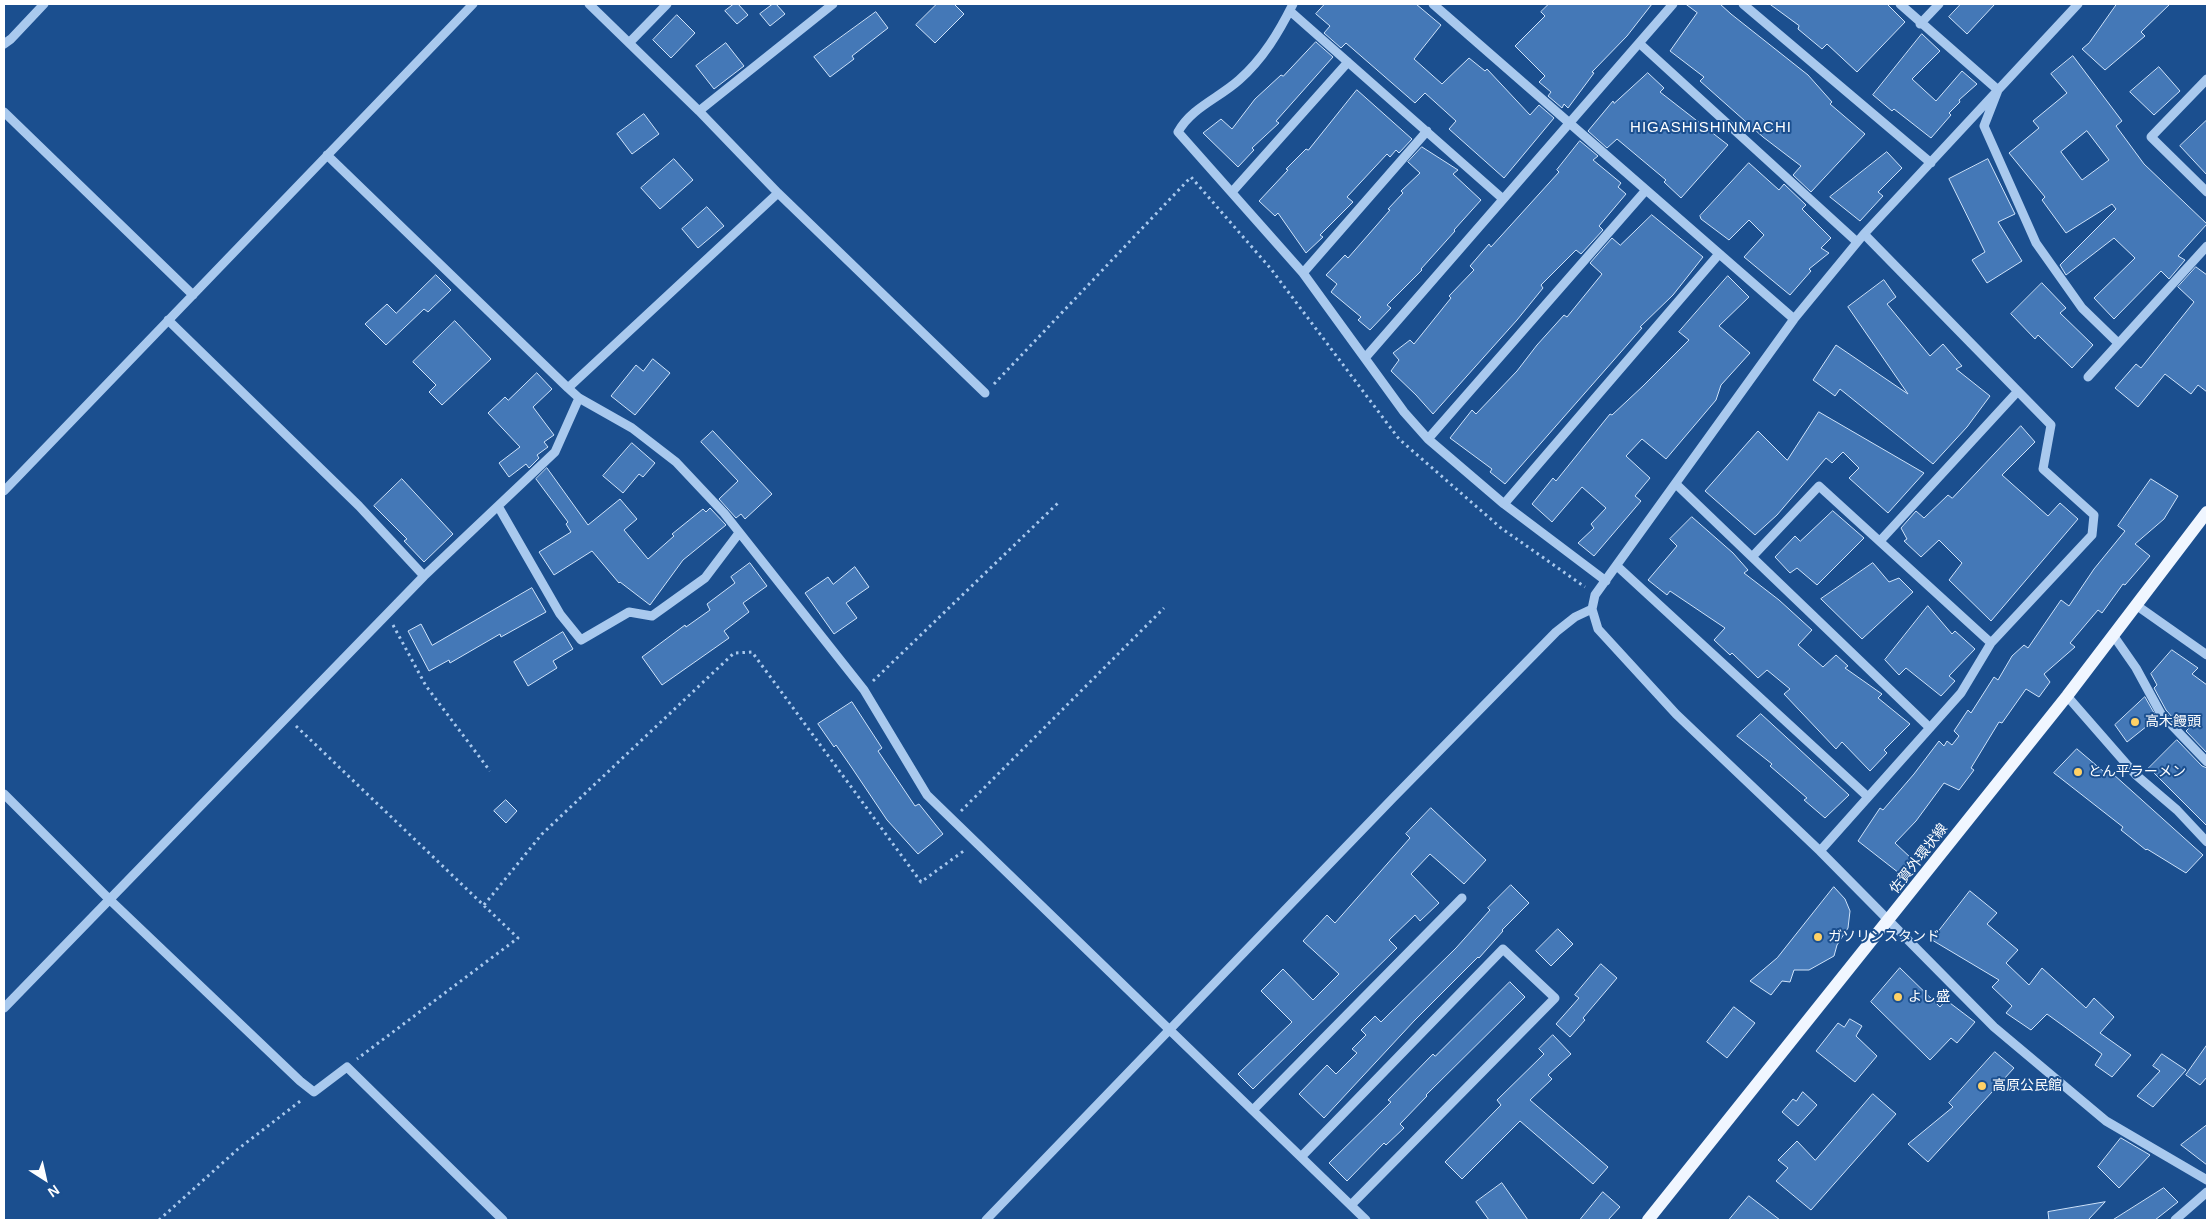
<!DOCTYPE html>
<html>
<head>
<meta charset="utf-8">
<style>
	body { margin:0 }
	#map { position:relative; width:2211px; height:1224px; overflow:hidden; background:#1b4f8f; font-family:Helvetica,sans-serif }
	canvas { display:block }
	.frame { position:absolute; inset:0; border:5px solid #fff; pointer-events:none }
	.north { position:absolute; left:20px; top:1154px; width:50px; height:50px; -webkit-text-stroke:4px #1b4f8f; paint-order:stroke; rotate:145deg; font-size:14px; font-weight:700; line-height:20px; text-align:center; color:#fff }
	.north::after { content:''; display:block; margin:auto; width:18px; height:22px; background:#fff; clip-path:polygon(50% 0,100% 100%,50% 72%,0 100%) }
</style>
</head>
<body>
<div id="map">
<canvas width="2211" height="1224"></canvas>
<div class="frame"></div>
<div class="north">N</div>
</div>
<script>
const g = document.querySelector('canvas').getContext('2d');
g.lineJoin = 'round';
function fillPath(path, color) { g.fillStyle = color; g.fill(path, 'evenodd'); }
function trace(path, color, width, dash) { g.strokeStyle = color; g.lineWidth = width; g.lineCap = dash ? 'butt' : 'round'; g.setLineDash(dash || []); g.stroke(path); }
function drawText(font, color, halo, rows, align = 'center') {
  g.font = font + ' Helvetica,"Noto Sans JP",sans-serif'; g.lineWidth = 4; g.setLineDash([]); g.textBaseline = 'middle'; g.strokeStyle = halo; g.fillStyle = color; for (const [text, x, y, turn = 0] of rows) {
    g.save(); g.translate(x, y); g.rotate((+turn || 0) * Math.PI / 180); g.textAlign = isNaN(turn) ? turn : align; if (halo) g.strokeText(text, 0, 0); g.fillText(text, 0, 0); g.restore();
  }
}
const building = new Path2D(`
	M 734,4 L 738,4 L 748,15 L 737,24 L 725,11 Z
	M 773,4 L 776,4 L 785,14 L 770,26 L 760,14 Z
	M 937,4 L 954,4 L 964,14 L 935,43 L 916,25 Z
	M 1325,4 L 1416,4 L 1441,25 L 1414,59 L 1442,84 L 1469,58 L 1485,71 L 1487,69 L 1530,115 L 1539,105 L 1554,118 L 1504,178 L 1449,129 L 1456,121 L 1425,93 L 1415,103 L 1346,43 L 1341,48 L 1324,33 L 1330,26 L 1316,14 Z
	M 1549,4 L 1652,4 L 1627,36 L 1592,72 L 1594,73 L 1568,108 L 1564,104 L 1562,108 L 1548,96 L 1551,92 L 1539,82 L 1545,76 L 1515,46 L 1545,16 L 1541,12 Z
	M 1686,4 L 1720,4 L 1731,14 L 1808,75 L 1832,102 L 1830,104 L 1865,134 L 1811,192 L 1793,175 L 1801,166 L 1763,137 L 1700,81 L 1704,77 L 1670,51 L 1697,13 Z
	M 1770,4 L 1887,4 L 1905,22 L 1857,72 L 1827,44 L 1822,49 L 1798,29 L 1799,26 Z
	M 1961,4 L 1995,4 L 1967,34 L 1949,17 Z
	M 2117,4 L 2170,4 L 2141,32 L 2145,36 L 2105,70 L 2082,49 L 2089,43 Z
	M 876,12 L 888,28 L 852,56 L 854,59 L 830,77 L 814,57 Z
	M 677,15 L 695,33 L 671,58 L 653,40 Z
	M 1922,34 L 1940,51 L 1912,79 L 1936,101 L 1962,71 L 1977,84 L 1959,100 L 1960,102 L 1949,113 L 1951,115 L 1931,138 L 1894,109 L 1892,111 L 1873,95 Z
	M 1316,42 L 1333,57 L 1276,121 L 1279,123 L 1252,148 L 1254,150 L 1238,167 L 1203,133 L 1221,119 L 1232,129 L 1255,99 L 1281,75 L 1283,76 Z
	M 726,43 L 744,66 L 714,89 L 696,66 Z
	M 2073,56 L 2122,121 L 2116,126 L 2144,164 L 2207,224 L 2178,256 L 2185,260 L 2169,279 L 2161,271 L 2114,319 L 2094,298 L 2135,258 L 2114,238 L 2066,275 L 2060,265 L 2116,209 L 2112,204 L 2066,233 L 2042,200 L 2045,197 L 2009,153 L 2039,128 L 2033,121 L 2067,93 L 2051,74 ZM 2087,131 L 2109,160 L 2082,180 L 2061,152 Z
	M 2159,67 L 2180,91 L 2154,115 L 2130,92 Z
	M 1648,73 L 1664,88 L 1660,92 L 1728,145 L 1681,198 L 1664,182 L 1666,180 L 1617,139 L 1607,148 L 1588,131 L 1613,101 L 1614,103 Z
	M 1357,90 L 1412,139 L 1399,153 L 1396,150 L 1390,157 L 1387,154 L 1347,197 L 1353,202 L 1320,235 L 1323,237 L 1306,253 L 1278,213 L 1275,216 L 1259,201 L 1288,170 L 1286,169 L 1306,149 L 1308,150 Z
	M 644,114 L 659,134 L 632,154 L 617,134 Z
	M 2207,120 L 2207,175 L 2180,146 Z
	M 1580,141 L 1598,156 L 1593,160 L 1621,183 L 1618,187 L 1626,194 L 1599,226 L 1603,230 L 1581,254 L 1576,250 L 1541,285 L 1543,288 L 1517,320 L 1433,414 L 1416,395 L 1391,371 L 1399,360 L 1393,353 L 1410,340 L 1414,344 L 1451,298 L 1449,296 L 1474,270 L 1470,266 L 1489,244 L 1491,247 L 1559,172 L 1557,170 Z
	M 1422,147 L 1458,170 L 1453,174 L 1481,200 L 1454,230 L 1455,231 L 1421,269 L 1422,270 L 1387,305 L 1391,308 L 1370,330 L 1358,320 L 1361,317 L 1331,292 L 1337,284 L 1326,275 L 1345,255 L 1348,258 L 1390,210 L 1388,209 L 1403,193 L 1401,191 L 1420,173 L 1408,162 Z
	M 1887,152 L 1902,168 L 1878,192 L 1883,196 L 1860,221 L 1830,197 Z
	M 674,159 L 693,180 L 660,209 L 641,188 Z
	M 1988,159 L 2015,214 L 1998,222 L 2022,261 L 1987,283 L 1972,260 L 1985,252 L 1949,179 Z
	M 1749,163 L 1779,190 L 1784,184 L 1806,205 L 1802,209 L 1831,238 L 1821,248 L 1829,253 L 1809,269 L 1811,271 L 1790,295 L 1744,257 L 1764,235 L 1749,220 L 1729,240 L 1701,219 L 1700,216 Z
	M 707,207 L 724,226 L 698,248 L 682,229 Z
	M 1652,215 L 1703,257 L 1673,295 L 1640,327 L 1642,328 L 1505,484 L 1490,472 L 1492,469 L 1450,438 L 1472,410 L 1476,414 L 1517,371 L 1537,345 L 1564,315 L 1567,317 L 1602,274 L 1590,263 L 1612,238 L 1620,245 Z
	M 2196,267 L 2207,275 L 2207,392 L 2198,385 L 2191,394 L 2165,374 L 2138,407 L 2115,388 L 2136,364 L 2141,368 L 2194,302 L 2178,287 Z
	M 436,275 L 451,290 L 428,312 L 424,309 L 386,345 L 365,324 L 387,304 L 396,313 Z
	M 1728,276 L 1749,297 L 1719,326 L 1750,353 L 1721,385 L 1716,400 L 1666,459 L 1642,439 L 1626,456 L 1650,478 L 1635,496 L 1641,501 L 1594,556 L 1578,543 L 1594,528 L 1591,524 L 1606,508 L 1582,487 L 1552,522 L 1532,504 L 1553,478 L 1556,481 L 1610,414 L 1612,415 L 1643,386 L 1689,340 L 1679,332 Z
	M 1884,280 L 1896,297 L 1887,304 L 1930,356 L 1943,344 L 1962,366 L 1956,369 L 1990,396 L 1967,427 L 1933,464 L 1840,389 L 1835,396 L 1813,380 L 1836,345 L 1908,394 L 1848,307 Z
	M 2042,283 L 2066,308 L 2060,313 L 2093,345 L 2072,368 L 2038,335 L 2035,339 L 2011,314 Z
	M 455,321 L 491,359 L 442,405 L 429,392 L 436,385 L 413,362 Z
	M 653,359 L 670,373 L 635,415 L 611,396 L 636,365 L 643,371 Z
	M 537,373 L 552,389 L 533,407 L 554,435 L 544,442 L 548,447 L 537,455 L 539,458 L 529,468 L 526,464 L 509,477 L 499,463 L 520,447 L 488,413 L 505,397 L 508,400 Z
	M 1819,412 L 1924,473 L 1888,513 L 1849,478 L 1859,468 L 1843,452 L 1832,463 L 1826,458 L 1777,515 L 1755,535 L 1705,491 L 1758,431 L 1787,460 Z
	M 2021,426 L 2035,442 L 2002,475 L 2048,516 L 2060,503 L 2078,519 L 1991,621 L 1949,580 L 1962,563 L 1939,540 L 1921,557 L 1904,541 L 1907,539 L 1901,528 L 1916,511 L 1924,518 L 1948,495 L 1952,498 Z
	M 713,431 L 772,494 L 745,519 L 741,514 L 736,518 L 719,499 L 738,481 L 701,442 Z
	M 632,443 L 655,463 L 643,477 L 639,474 L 623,493 L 603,476 Z
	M 547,468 L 588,525 L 620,499 L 637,519 L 624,530 L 648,559 L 674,536 L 672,534 L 703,509 L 706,512 L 710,508 L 726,525 L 683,560 L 650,605 L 620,582 L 619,583 L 592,551 L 554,575 L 539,552 L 571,532 L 566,524 L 568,522 L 536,479 Z
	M 402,479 L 453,534 L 424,562 L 404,541 L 407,539 L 374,506 Z
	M 2151,479 L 2178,496 L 2164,519 L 2135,544 L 2150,556 L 2125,585 L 2123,584 L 2102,613 L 2098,610 L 2070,643 L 2075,647 L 2044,674 L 2050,682 L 2039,697 L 2026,689 L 2002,723 L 1999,722 L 1971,768 L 1974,770 L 1959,790 L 1944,783 L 1916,821 L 1895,843 L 1912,859 L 1899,873 L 1858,841 L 1880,808 L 1883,810 L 1914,774 L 1939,741 L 1944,746 L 1947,741 L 1952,745 L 1959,736 L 1954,731 L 1968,710 L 1971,713 L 1994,677 L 1998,680 L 2012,656 L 2024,645 L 2028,648 L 2061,600 L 2069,606 L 2094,569 L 2125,531 L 2118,526 Z
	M 1833,511 L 1864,538 L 1817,585 L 1797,568 L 1790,573 L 1775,557 L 1795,536 L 1800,541 Z
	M 1692,517 L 1733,553 L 1748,570 L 1744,573 L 1779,600 L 1812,630 L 1798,645 L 1823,667 L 1836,655 L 1848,666 L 1845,668 L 1882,694 L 1878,698 L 1910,724 L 1884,750 L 1887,753 L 1870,771 L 1842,742 L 1836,749 L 1784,694 L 1790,689 L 1767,670 L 1758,678 L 1732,653 L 1730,655 L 1714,640 L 1725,628 L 1670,591 L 1667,595 L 1648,580 L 1677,546 L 1670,539 Z
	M 750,563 L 767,586 L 743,603 L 749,612 L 724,631 L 729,638 L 662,685 L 642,657 L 685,625 L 686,627 L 710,610 L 707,604 L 735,583 L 731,577 Z
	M 1873,563 L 1889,582 L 1899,578 L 1913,592 L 1862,639 L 1821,599 Z
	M 855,567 L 869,587 L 846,603 L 857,618 L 834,634 L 805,593 L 828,577 L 833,584 Z
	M 532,588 L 546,612 L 501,637 L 500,634 L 450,663 L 449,660 L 429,671 L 408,631 L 421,624 L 432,645 Z
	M 1928,606 L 1952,634 L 1955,631 L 1975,649 L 1949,676 L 1955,681 L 1941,696 L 1906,668 L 1899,675 L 1885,660 Z
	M 563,632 L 573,649 L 553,661 L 557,668 L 528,686 L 514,662 Z
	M 2172,650 L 2198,668 L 2192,674 L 2207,685 L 2207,753 L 2186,731 L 2191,726 L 2173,718 L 2166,710 L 2154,688 L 2157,685 L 2151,674 Z
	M 2145,697 L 2157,718 L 2127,742 L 2115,725 Z
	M 852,702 L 882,748 L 878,751 L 915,806 L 919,804 L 943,834 L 918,854 L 887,820 L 852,768 L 836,745 L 834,747 L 818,724 Z
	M 1761,714 L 1849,795 L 1825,818 L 1804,800 L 1807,798 L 1770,766 L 1772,764 L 1737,736 Z
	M 2177,740 L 2202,766 L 2207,768 L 2207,826 L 2149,768 Z
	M 2077,749 L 2110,777 L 2113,774 L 2203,855 L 2186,873 L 2147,849 L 2146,850 L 2121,830 L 2123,827 L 2054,773 Z
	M 506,800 L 517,811 L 506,823 L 494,811 Z
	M 1431,808 L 1486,860 L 1464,884 L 1430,854 L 1411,874 L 1439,903 L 1420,921 L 1415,915 L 1389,940 L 1397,948 L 1253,1089 L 1238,1074 L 1292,1022 L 1261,991 L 1283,969 L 1313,1000 L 1339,974 L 1303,941 L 1327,915 L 1335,923 L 1410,838 L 1406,834 Z
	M 1511,885 L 1529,903 L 1502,930 L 1503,931 L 1479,958 L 1478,957 L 1414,1021 L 1324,1118 L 1299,1094 L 1327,1065 L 1336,1074 L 1357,1053 L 1352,1049 L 1366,1035 L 1361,1030 L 1375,1016 L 1381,1022 L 1456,948 L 1490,910 L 1488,908 Z
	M 1834,887 L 1845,899 L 1850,911 L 1848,928 L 1837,945 L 1834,956 L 1809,970 L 1794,970 L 1790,982 L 1782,981 L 1771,995 L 1750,981 L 1777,958 Z
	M 1970,891 L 1997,913 L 1987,924 L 2018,950 L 2006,963 L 2029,985 L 2042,968 L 2086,1008 L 2094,998 L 2114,1017 L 2100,1033 L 2131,1055 L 2112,1077 L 2095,1065 L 2102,1054 L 2047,1014 L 2031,1030 L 2006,1013 L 2012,1006 L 1992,987 L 1999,980 L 1932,940 Z
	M 1558,929 L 1573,944 L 1551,966 L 1536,951 Z
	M 1601,964 L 1617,978 L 1583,1018 L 1585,1020 L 1570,1037 L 1556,1024 L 1579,998 L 1575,995 Z
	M 1900,968 L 1940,1007 L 1946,1000 L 1975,1022 L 1957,1043 L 1951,1038 L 1930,1060 L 1871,1002 Z
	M 1510,982 L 1525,997 L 1426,1095 L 1427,1096 L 1400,1124 L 1404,1128 L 1386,1145 L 1384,1143 L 1347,1181 L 1329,1163 L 1391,1102 L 1388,1100 L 1433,1054 L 1435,1056 Z
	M 1734,1007 L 1755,1023 L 1727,1058 L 1707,1042 Z
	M 1850,1019 L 1862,1026 L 1856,1036 L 1877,1056 L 1855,1082 L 1816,1051 L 1838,1023 L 1844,1027 Z
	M 1553,1035 L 1571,1054 L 1548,1075 L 1552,1079 L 1530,1100 L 1608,1167 L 1593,1184 L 1520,1121 L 1462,1179 L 1445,1162 L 1501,1105 L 1497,1100 L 1544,1054 L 1539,1049 Z
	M 2207,1045 L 2207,1077 L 2200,1085 L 2186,1075 Z
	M 1995,1052 L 2014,1068 L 1928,1162 L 1908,1144 L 1953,1107 L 1949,1103 Z
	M 2162,1054 L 2186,1070 L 2153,1107 L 2137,1096 L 2160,1071 L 2153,1066 Z
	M 1803,1092 L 1817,1105 L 1798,1126 L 1782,1112 L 1793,1099 L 1796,1101 Z
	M 1873,1094 L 1896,1114 L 1811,1210 L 1776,1181 L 1788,1168 L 1778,1160 L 1797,1141 L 1815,1160 Z
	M 2207,1125 L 2207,1165 L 2181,1145 Z
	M 2121,1138 L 2150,1155 L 2119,1188 L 2098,1167 Z
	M 1502,1183 L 1528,1220 L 1489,1220 L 1476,1202 Z
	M 2164,1188 L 2178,1202 L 2155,1220 L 2113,1220 Z
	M 1603,1192 L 1620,1207 L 1608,1220 L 1580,1220 Z
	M 1749,1196 L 1780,1220 L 1729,1220 Z
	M 2105,1202 L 2088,1220 L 2049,1220 L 2048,1212 Z`);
const path = new Path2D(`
	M 994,384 L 1191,177 L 1271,269 L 1399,439 L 1501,528 L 1585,587
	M 393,625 L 426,686 L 490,771
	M 873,681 L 1058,503
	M 296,726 L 518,938 L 357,1059
	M 961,811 L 1164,608
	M 484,905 L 542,834 L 734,653 L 752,652 L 921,882 L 965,850
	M 159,1220 L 238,1149 L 303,1099`);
const minor = new Path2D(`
	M 589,4 L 699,111 L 778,193 L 985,393
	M 1293,4 C 1279,32 1263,59 1239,80 C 1219,98 1191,108 1178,132 L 1303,273 L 1404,412 L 1428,439 L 1504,504 L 1606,581
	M 1433,4 L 1794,319
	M 1743,4 L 1931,163
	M 1900,4 L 1998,90 L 1984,126 L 2036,243 L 2082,308 L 2117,342
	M 2078,4 L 1864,234 L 1794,319 L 1595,595 L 1592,609 L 1598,629 L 1676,714 L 1820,851 L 1994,1027 L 2106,1121 L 2207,1180
	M 1290,11 L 1503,199
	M 1920,24 L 1939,4
	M 629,43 L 667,4
	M 1639,43 L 1857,242
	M 4,44 L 11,39 L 44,4
	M 2207,79 L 2151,137 L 2207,192
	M 699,111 L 833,4
	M 4,112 L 193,295
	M 327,155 L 568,388 L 579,398 L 632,428 L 676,462 L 724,513 L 864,690 L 927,795 L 1366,1220
	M 1232,192 L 1348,62
	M 1303,273 L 1427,131
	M 168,320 L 359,506 L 424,576
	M 1365,358 L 1673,4
	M 2088,377 L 2207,246
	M 568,388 L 778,193
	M 1428,439 L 1646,190
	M 1676,484 L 1752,557 L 1819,486 L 1991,643
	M 4,491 L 473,4
	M 1504,504 L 1719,254
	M 498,506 L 560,614 L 581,640 L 629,612 L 652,616 L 705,578 L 739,533
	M 1880,541 L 2018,391
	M 1752,557 L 1930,728
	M 1617,566 L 1868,797
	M 2136,605 L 2207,655
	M 2113,635 L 2136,668 L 2161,714 L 2207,762
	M 2067,696 L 2136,775 L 2177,810 L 2207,842
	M 4,794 L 109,899 L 300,1081 L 314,1092 L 347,1067 L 503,1220
	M 1820,851 L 1961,693 L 1991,643 L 2092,535 L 2094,515 L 2043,469 L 2051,425 L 1864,234
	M 4,1008 L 424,576 L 555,452 L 579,398
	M 1253,1110 L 1462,898
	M 1301,1157 L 1503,949 L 1555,998 L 1351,1205
	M 986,1220 L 1392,799 L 1556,632 L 1575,617 L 1592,609
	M 2175,1220 L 2207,1192`);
const major = new Path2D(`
	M 1648,1220 L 2067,696 L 2207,512`);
const markers = [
	[2135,722,5,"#ffd166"],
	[2078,772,5,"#ffd166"],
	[1818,937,5,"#ffd166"],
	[1898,997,5,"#ffd166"],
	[1982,1086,5,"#ffd166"]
];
const poiNames = [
	["高木饅頭",2145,722],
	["とん平ラーメン",2088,772],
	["ガソリンスタンド",1828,937],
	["よし盛",1908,997],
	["高原公民館",1992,1086]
];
const streetNames = [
	["佐賀外環状線",1919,859,-52]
];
const neighbourhoodNames = [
	["HIGASHISHINMACHI",1711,128]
];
fillPath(building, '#4478b7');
trace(building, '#cfe3fa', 1);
trace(path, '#a9c9ee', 3, [2.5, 4]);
trace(minor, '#a9c9ee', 9);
trace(major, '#f0f6ff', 12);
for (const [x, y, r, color] of markers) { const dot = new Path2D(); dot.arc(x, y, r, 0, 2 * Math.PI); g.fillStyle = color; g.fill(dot); trace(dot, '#1b4f8f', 2); }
drawText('14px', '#fff', '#1b4f8f', poiNames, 'left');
drawText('14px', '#fff', '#1b4f8f', streetNames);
g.letterSpacing = '1px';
drawText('15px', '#fff', '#1b4f8f', neighbourhoodNames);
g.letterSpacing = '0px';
</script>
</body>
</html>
